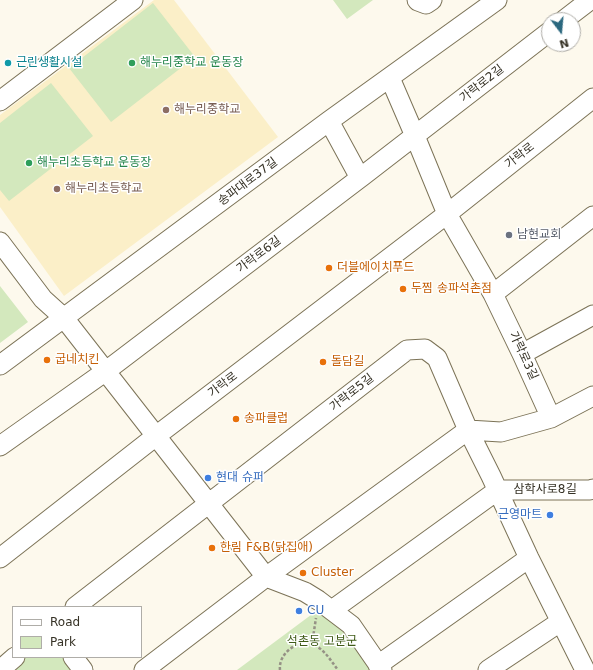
<!DOCTYPE html>
<html>
<head>
<meta charset="utf-8">
<style>
	body { margin:0 }
	#map { position:relative; width:593px; height:670px; overflow:hidden; background:#fdf9ed; font-family:"DejaVu Sans",sans-serif }
	canvas { display:block }
	.legend { position:absolute; left:12px; top:606px; width:130px; height:52px; box-sizing:border-box; background:#fff; border:1px solid #afada8; margin:0; padding:5px 7px; list-style:none; font-size:12px; color:#363226 }
	.legend li { display:flex; align-items:center; gap:8px; height:20px }
	.legend b { width:20px; border:1px solid #afada8 }
	.north { position:absolute; left:541px; top:12px; width:40px; height:40px; box-sizing:border-box; background:#fff; border:1px solid #afada8; border-radius:50%; rotate:164deg; font-size:11px; font-weight:700; line-height:16px; text-align:center; color:#363226 }
	.north::after { content:''; display:block; margin:auto; width:14px; height:18px; background:#2b687f; clip-path:polygon(50% 0,100% 100%,50% 72%,0 100%) }
</style>
</head>
<body>
<div id="map">
<canvas width="593" height="670"></canvas>
<ul class="legend">
<li><b style="height:5px;background:#fff"></b>Road</li>
<li><b style="height:11px;background:#d3e8bd"></b>Park</li>
</ul>
<div class="north">N</div>
</div>
<script>
const g = document.querySelector('canvas').getContext('2d');
g.lineJoin = 'round';
function fillPath(path, color) { g.fillStyle = color; g.fill(path, 'evenodd'); }
function trace(path, color, width, dash) { g.strokeStyle = color; g.lineWidth = width; g.lineCap = dash ? 'butt' : 'round'; g.setLineDash(dash || []); g.stroke(path); }
function drawText(font, color, halo, rows, align = 'center') {
  g.font = font + ' "DejaVu Sans","Noto Sans KR",sans-serif'; g.lineWidth = 3; g.setLineDash([]); g.textBaseline = 'middle'; g.strokeStyle = halo; g.fillStyle = color; for (const [text, x, y, turn = 0] of rows) {
    g.save(); g.translate(x, y); g.rotate((+turn || 0) * Math.PI / 180); g.textAlign = isNaN(turn) ? turn : align; if (halo) g.strokeText(text, 0, 0); g.fillText(text, 0, 0); g.restore();
  }
}
const built = new Path2D(`
	M 154,0 L 174,0 L 278,137 L 64,296 L 0,207 L 0,115 Z`);
const green = new Path2D(`
	M 333,0 L 373,0 L 347,19 Z
	M 153,3 L 195,57 L 111,122 L 69,68 Z
	M 51,83 L 93,136 L 9,201 L 0,190 L 0,123 Z
	M 0,286 L 28,322 L 0,343 Z
	M 323,606 L 378,670 L 237,670 Z
	M 19,657 L 69,657 L 79,670 L 2,670 Z`);
const path = new Path2D(`
	M 312,644 L 316,618
	M 280,670 C 278,653 299,638 314,645 C 325,650 331,661 338,670`);
const minor = new Path2D(`
	M 417,0 L 418,1 L 426,4 L 432,0
	M 564,20 L 590,0
	M 390,78 L 415,136 L 447,214 L 493,294 L 522,354 L 551,418
	M 0,101 L 133,0
	M 360,178 L 549,32
	M 0,242 L 43,299 L 64,318 L 266,577 L 305,592 L 318,600 L 351,625 L 382,670
	M 493,294 L 593,216
	M 522,354 L 593,315
	M 0,365 L 329,121 L 497,0
	M 0,446 L 106,371 L 360,178 L 329,121
	M 0,558 L 156,436 L 447,214 L 593,98
	M 75,607 L 407,350 L 425,349 L 437,358 L 468,430 L 491,476 L 529,558 L 585,670
	M 332,610 L 498,490 L 590,490 L 593,489
	M 73,657 L 83,670
	M 378,665 L 529,558
	M 0,670 L 15,657
	M 144,670 L 266,577 L 468,430 L 501,432 L 551,418 L 593,396
	M 488,670 L 560,622`);
const markers = [
	[8,63,4,"#0f9aa8"],
	[132,63,4,"#2e9e5b"],
	[166,110,4,"#8d6e63"],
	[29,163,4,"#2e9e5b"],
	[57,189,4,"#8d6e63"],
	[509,235,4,"#6b7280"],
	[329,268,4,"#e8710a"],
	[403,289,4,"#e8710a"],
	[47,360,4,"#e8710a"],
	[323,362,4,"#e8710a"],
	[236,419,4,"#e8710a"],
	[208,478,4,"#3f7fe0"],
	[550,515,4,"#3f7fe0"],
	[212,548,4,"#e8710a"],
	[303,573,4,"#e8710a"],
	[299,611,4,"#3f7fe0"]
];
const cultureNames = [
	["근린생활시설",16,63]
];
const leisureNames = [
	["해누리중학교 운동장",140,63],
	["해누리초등학교 운동장",37,163]
];
const streetNames = [
	["가락로2길",482,84,-38],
	["가락로",520,156,-38],
	["송파대로37길",248,182,-37],
	["가락로6길",259,255,-37],
	["가락로3길",523,356,65],
	["가락로",223,385,-37],
	["가락로5길",352,393,-38],
	["삼학사로8길",545,490]
];
const educationNames = [
	["해누리중학교",174,110],
	["해누리초등학교",65,189]
];
const worshipNames = [
	["남현교회",517,235]
];
const foodNames = [
	["더블에이치푸드",337,268],
	["두찜 송파석촌점",411,289],
	["굽네치킨",55,360],
	["돌담길",331,362],
	["송파클럽",244,419],
	["한림 F&B(닭집애)",220,548],
	["Cluster",311,573]
];
const shopNames = [
	["현대 슈퍼",216,478],
	["근영마트",542,515,"right"],
	["CU",307,611]
];
const parkNames = [
	["석촌동 고분군",322,642]
];
fillPath(built, '#fbefc8');
fillPath(green, '#d3e8bd');
trace(minor, '#7c7357', 21);
trace(path, '#959185', 2.5, [3, 2]);
trace(minor, '#fff', 19);
for (const [x, y, r, color] of markers) { const dot = new Path2D(); dot.arc(x, y, r, 0, 2 * Math.PI); g.fillStyle = color; g.fill(dot); trace(dot, '#fff', 1.5); }
drawText('12px', '#0d838f', '#fff', cultureNames, 'left');
drawText('12px', '#27864d', '#fff', leisureNames, 'left');
drawText('12px', '#363226', '#fff', streetNames);
drawText('12px', '#785e54', '#fff', educationNames, 'left');
drawText('12px', '#5b616d', '#fff', worshipNames, 'left');
drawText('12px', '#c56008', '#fff', foodNames, 'left');
drawText('12px', '#366cbe', '#fff', shopNames, 'left');
drawText('12px', '#3f5b17', '#fff', parkNames);
</script>
</body>
</html>
